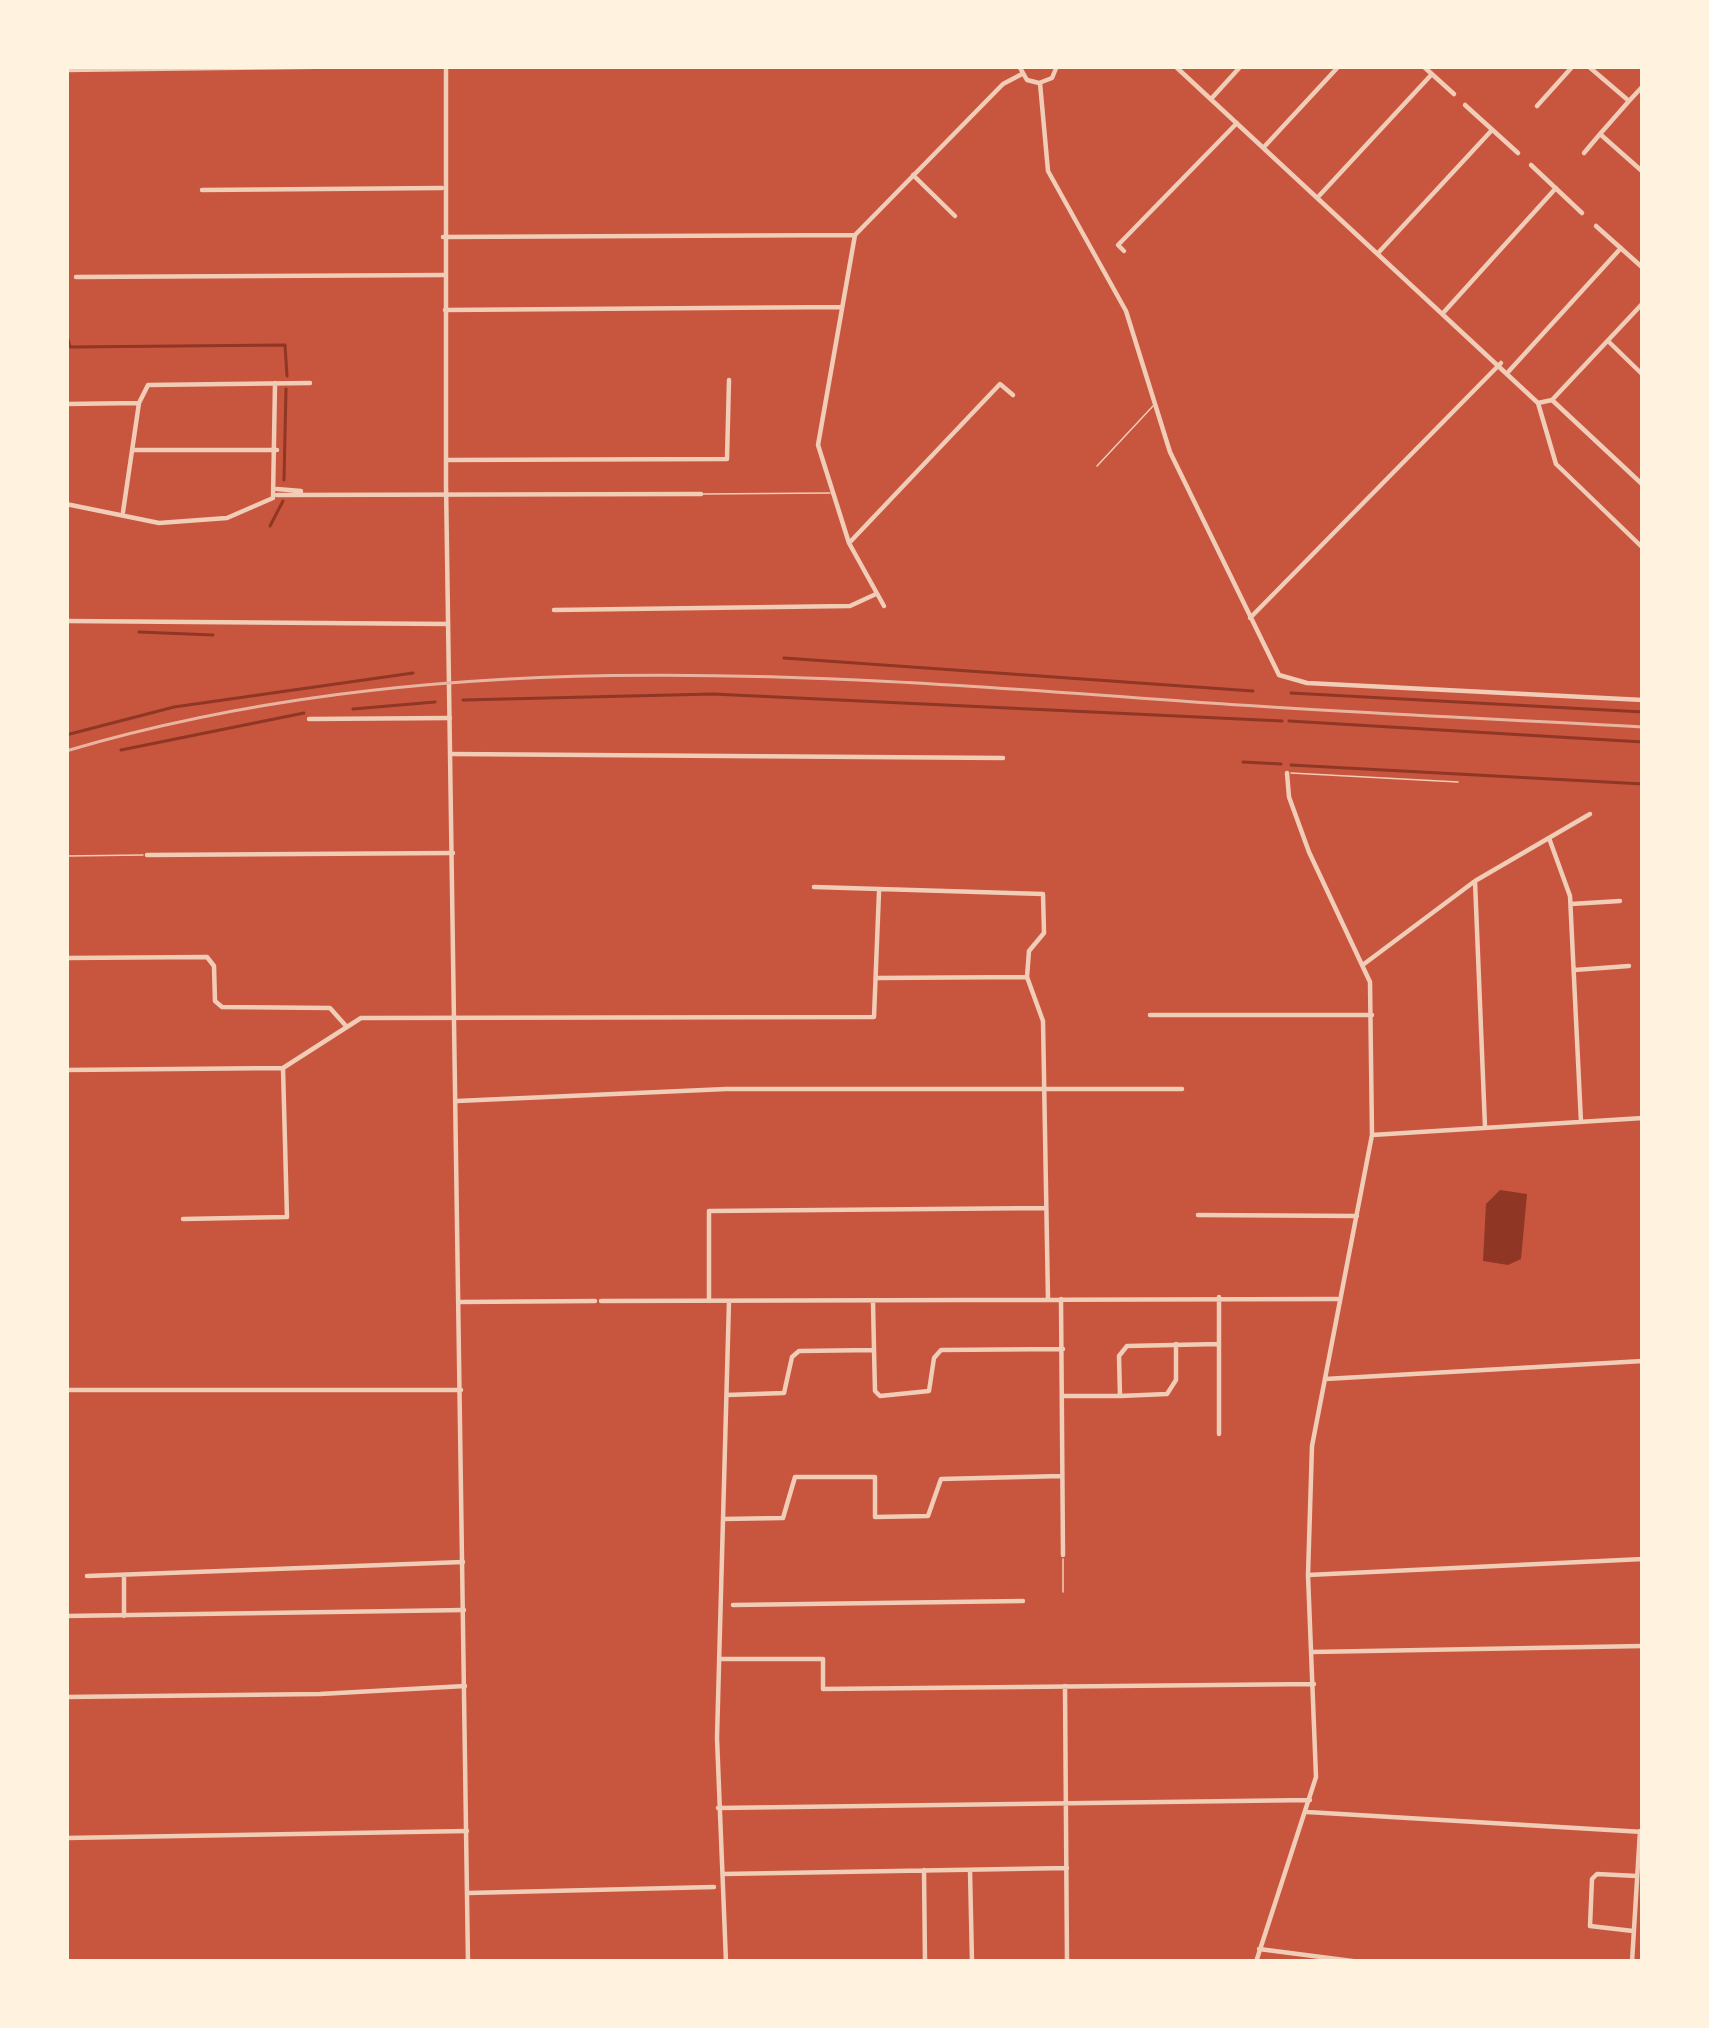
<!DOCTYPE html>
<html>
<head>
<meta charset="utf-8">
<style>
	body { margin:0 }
	#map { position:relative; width:1709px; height:2028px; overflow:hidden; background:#c8553d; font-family:Arial,sans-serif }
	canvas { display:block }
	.frame { position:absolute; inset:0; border:69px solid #fff3e0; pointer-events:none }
</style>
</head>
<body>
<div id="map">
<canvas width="1709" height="2028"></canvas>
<div class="frame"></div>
</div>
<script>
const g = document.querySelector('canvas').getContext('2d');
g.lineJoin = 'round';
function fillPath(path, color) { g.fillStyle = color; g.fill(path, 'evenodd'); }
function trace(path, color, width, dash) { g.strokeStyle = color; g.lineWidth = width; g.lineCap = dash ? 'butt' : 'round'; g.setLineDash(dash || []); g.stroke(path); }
const water = new Path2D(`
	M 1500,1190 L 1527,1194 L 1521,1259 L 1508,1265 L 1483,1261 L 1486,1204 Z`);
const stream = new Path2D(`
	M 66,332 L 70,347 L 285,345 L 287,376
	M 284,480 L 286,389
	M 270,526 L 283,501
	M 139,632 L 213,635
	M 784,658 L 1253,691
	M 1291,693 L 1643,712
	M 463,700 L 713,694 L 1282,721
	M 353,709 L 435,702
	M 1289,721 L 1643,742
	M 66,735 L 174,707 L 413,673
	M 121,750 L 304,713
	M 1243,762 L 1281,764
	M 1291,765 L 1643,784`);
const service = new Path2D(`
	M 1097,466 L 1153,406
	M 702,494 L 830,493
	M 1291,773 L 1458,782
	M 66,856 L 143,855
	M 1063,1592 L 1063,1559`);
const minor = new Path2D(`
	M 1019,66 L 1027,80 L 1039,83 L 1052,78 L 1057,66
	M 1175,66 L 1538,403
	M 1423,66 L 1454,94
	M 1588,66 L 1629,101 L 1600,134 L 1643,172
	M 66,70 L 376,66
	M 1040,83 L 1048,171 L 1126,311 L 1170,452 L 1279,675 L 1307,683 L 1643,700
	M 1211,99 L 1241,66
	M 1629,101 L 1643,86
	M 1465,105 L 1518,153
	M 1537,106 L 1573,66
	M 1264,147 L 1339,66
	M 1584,153 L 1600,134
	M 1531,165 L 1582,213
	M 913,175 L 955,216
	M 202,190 L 442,188
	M 1318,197 L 1432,74
	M 1596,226 L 1643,268
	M 443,237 L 855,235
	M 1124,251 L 1118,245 L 1237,123
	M 1379,252 L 1492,130
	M 76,277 L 444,275
	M 445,310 L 841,307
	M 1444,312 L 1556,188
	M 1608,341 L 1643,375
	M 1509,371 L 1621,248
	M 1552,400 L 1643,485
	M 1538,403 L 1556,464 L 1643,548
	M 1538,403 L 1552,400 L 1643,303
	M 66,404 L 139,403
	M 133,450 L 277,450
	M 446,460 L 727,459 L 729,380
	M 277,489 L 301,491
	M 277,495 L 701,494
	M 66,504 L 159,523 L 227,518 L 273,498 L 275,383
	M 123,512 L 139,403 L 148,385 L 310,383
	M 851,541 L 1000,384 L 1013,395
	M 884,606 L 849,543 L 818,445 L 855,235 L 1003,84 L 1022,74
	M 554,610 L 850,606 L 876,594
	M 1250,618 L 1501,363
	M 66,621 L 448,624
	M 309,719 L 450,718
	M 451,754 L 1003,758
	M 1549,838 L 1570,896 L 1581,1122
	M 147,855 L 453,853
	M 1475,881 L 1485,1127
	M 814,887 L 1043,894 L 1044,933 L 1029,951 L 1027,977 L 1043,1021 L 1048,1299
	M 1571,904 L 1620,901
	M 66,958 L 207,957 L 214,966 L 215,1001 L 222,1007 L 330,1008 L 346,1026
	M 1364,964 L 1475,881 L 1590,814
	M 1574,970 L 1629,966
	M 877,978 L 1027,977
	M 1150,1015 L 1372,1015
	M 66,1070 L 283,1068 L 361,1018 L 874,1017 L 879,892
	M 457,1101 L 726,1089 L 1182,1089
	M 1372,1135 L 1643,1118
	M 1198,1215 L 1357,1216
	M 183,1219 L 287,1217 L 283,1068
	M 1061,1299 L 1063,1555
	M 601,1301 L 1337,1299
	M 709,1301 L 709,1211 L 1046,1208
	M 459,1302 L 595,1301
	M 873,1302 L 874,1350
	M 1325,1379 L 1643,1361
	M 66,1390 L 461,1390
	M 727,1395 L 784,1393 L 792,1357 L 799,1351 L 874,1350 L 875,1391 L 880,1396 L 929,1391 L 934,1358 L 941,1350 L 1063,1349
	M 1063,1396 L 1120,1396 L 1119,1356 L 1127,1346 L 1219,1344
	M 1120,1396 L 1167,1394 L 1176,1380 L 1176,1344
	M 1219,1434 L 1219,1297
	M 723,1519 L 783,1518 L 795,1477 L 875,1477 L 875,1517 L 928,1516 L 941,1479 L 1062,1476
	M 124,1575 L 124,1616
	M 1308,1575 L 1643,1559
	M 87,1576 L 463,1562
	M 733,1605 L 1023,1601
	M 66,1616 L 464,1610
	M 1312,1652 L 1643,1646
	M 719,1659 L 823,1659 L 823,1689 L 1314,1684
	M 1065,1686 L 1067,1962
	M 66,1697 L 320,1694 L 465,1686
	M 718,1808 L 1310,1800
	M 1307,1812 L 1643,1832
	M 66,1838 L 467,1831
	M 924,1870 L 925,1962
	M 970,1870 L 972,1962
	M 723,1874 L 1067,1868
	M 468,1893 L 714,1887
	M 1633,1931 L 1590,1926 L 1592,1879 L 1597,1874 L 1637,1876
	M 1259,1949 L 1360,1962
	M 726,1962 L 717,1738 L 729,1301
	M 1256,1962 L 1316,1777 L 1308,1575 L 1312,1446 L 1372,1135 L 1370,982 L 1309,852 L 1289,797 L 1287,773
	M 1632,1962 L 1640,1831`);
const tertiary = new Path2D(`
	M 440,66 L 456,66
	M 446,69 L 446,484 L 468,1962`);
const rail = new Path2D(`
	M 66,751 C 440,641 826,675 1209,703 C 1353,713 1498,719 1643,727`);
fillPath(water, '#8f3625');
trace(stream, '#8f3625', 3);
trace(service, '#f1ccb7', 1.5);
trace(minor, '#f1ccb7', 4.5);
trace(tertiary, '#f1ccb7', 4.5);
trace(rail, '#e9b49f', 3);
</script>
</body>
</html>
